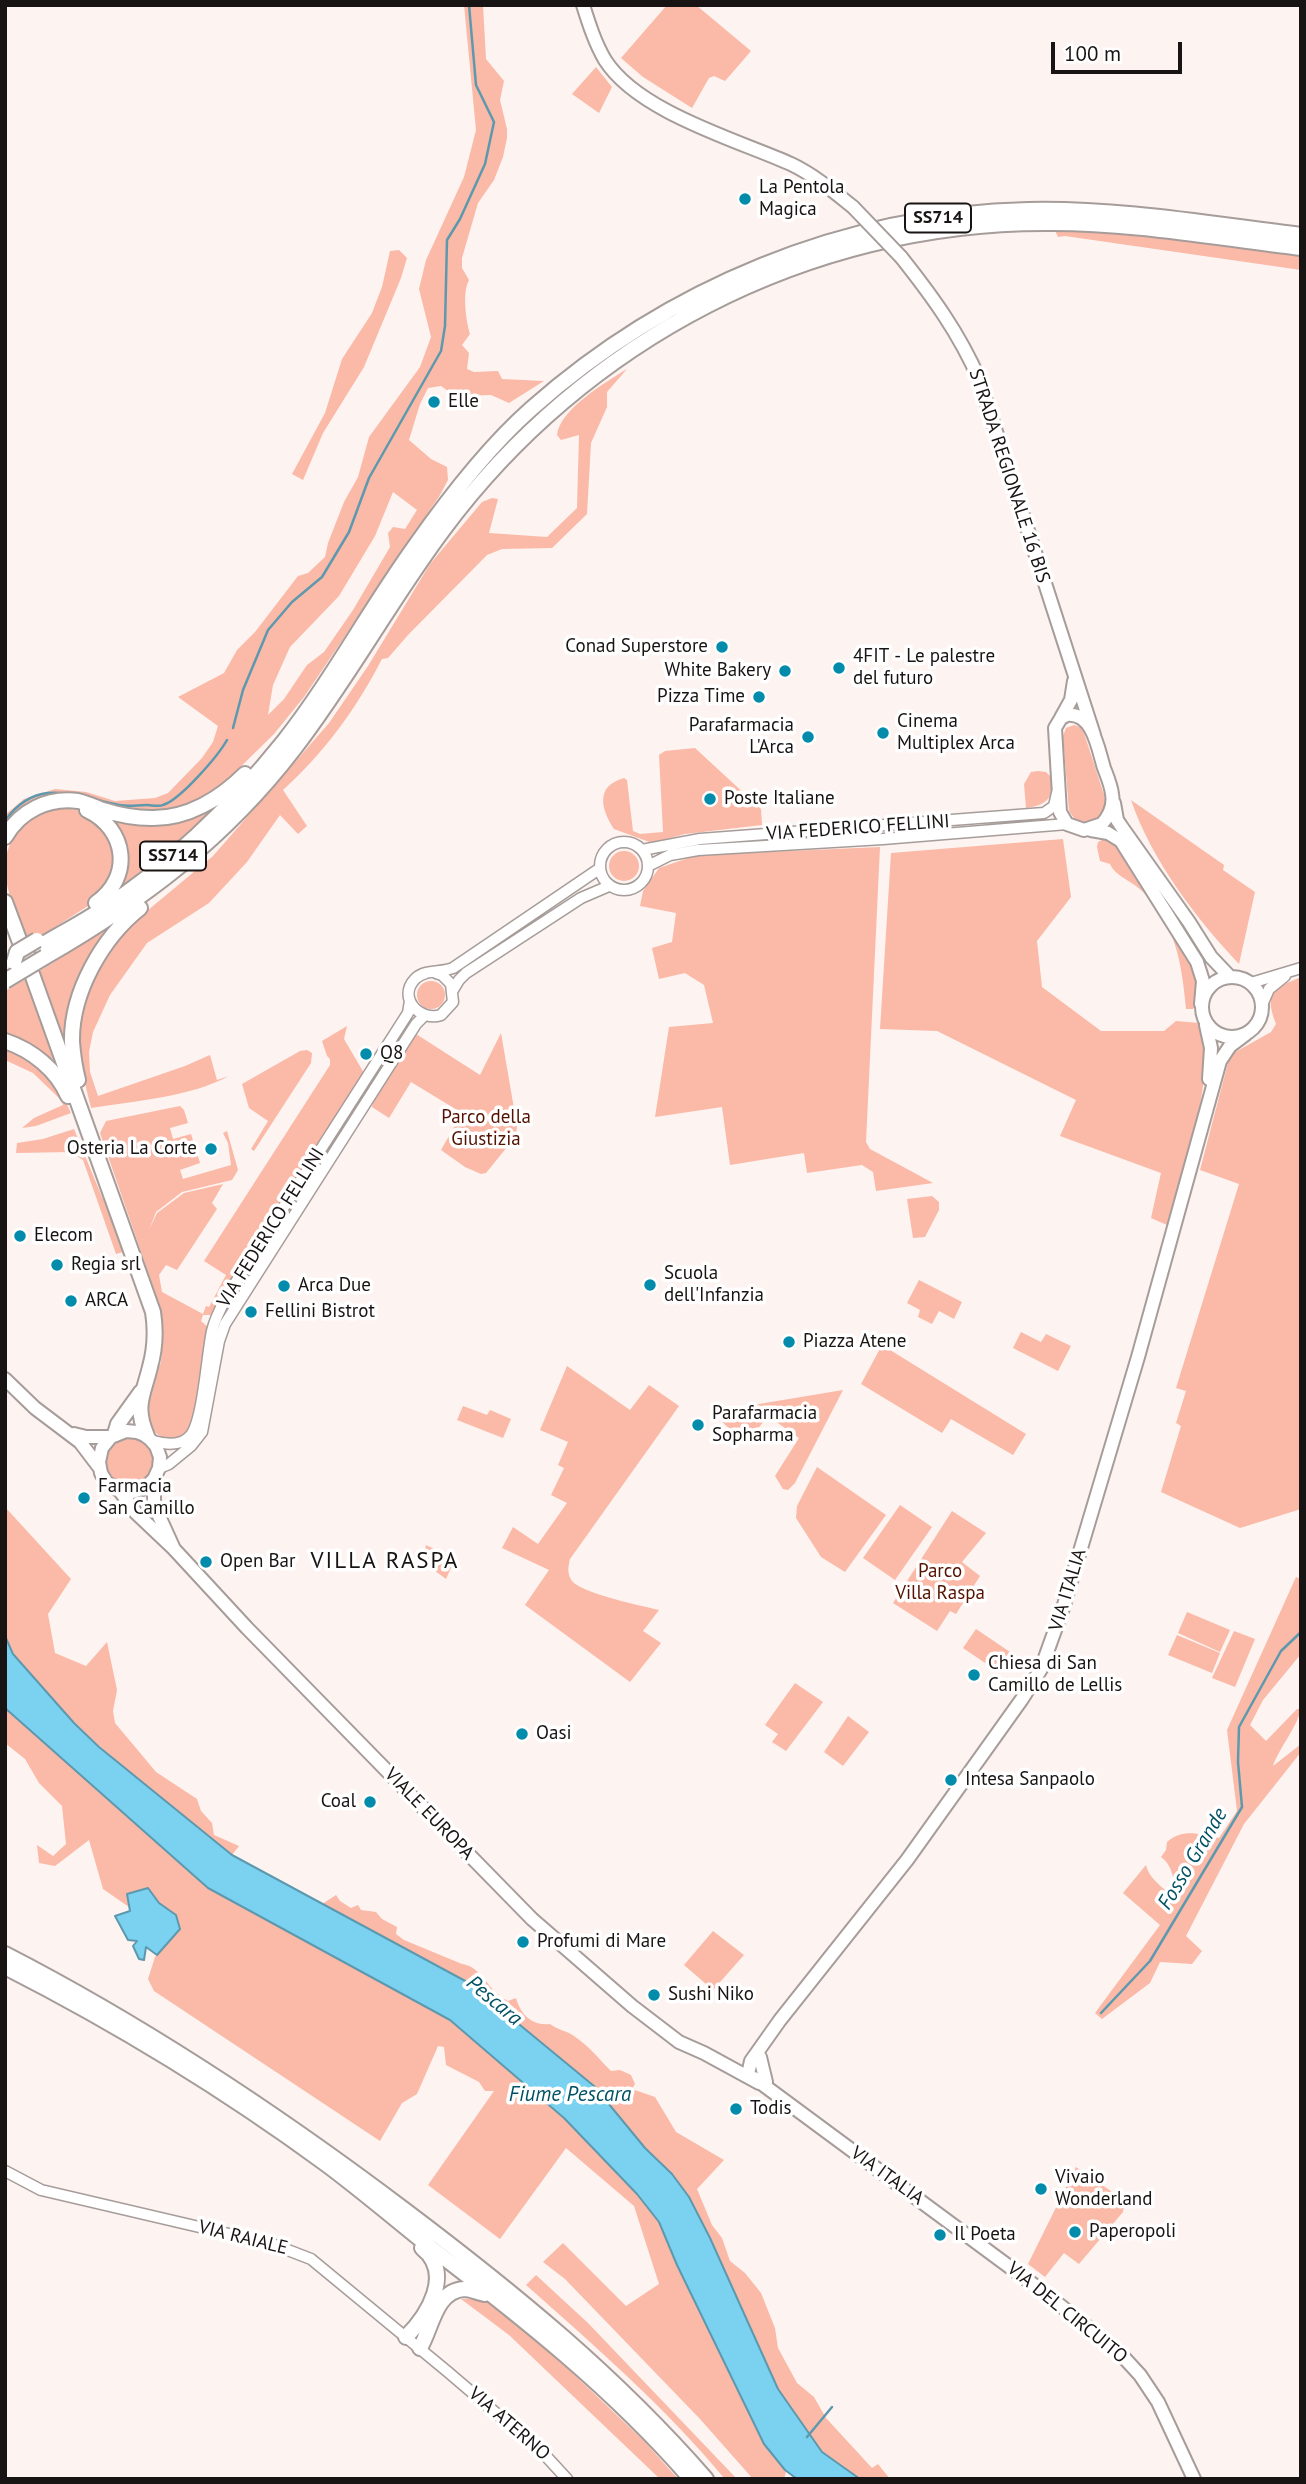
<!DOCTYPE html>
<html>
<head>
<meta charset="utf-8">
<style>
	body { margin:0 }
	#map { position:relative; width:1306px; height:2484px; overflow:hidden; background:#fdf3f0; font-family:"PT Sans",sans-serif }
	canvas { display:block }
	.frame { position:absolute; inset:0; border:7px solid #181413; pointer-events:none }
	.scale { position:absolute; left:1051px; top:42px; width:131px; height:32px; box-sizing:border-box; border:4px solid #181413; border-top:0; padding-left:9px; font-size:21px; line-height:24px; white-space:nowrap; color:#181413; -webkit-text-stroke:5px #fff; paint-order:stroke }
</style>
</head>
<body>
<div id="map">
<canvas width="1306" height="2484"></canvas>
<div class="frame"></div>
<div class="scale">100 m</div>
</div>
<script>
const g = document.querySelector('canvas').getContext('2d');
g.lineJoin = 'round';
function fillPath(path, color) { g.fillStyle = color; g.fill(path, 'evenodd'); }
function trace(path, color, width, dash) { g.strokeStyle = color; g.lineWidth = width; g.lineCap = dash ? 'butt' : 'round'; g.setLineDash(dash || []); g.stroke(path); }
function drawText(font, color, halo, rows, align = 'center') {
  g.font = font + ' "PT Sans",sans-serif'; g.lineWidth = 7; g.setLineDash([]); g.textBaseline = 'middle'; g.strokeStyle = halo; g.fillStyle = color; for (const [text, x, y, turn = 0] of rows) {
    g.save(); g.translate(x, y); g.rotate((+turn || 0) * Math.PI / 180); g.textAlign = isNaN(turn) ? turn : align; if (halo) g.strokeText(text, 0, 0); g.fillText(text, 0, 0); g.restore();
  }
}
const green = new Path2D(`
	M 464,5 L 483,5 L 486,59 L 504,81 L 500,100 L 507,129 L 507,138 L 503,157 L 494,180 L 478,203 L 462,258 L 462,268 L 469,280 C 462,292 466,321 470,334 L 462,345 L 469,353 L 467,369 L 474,372 L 498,371 L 502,379 L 544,381 L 509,403 L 491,395 L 455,396 L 441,386 L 428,388 L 420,404 L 409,440 L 431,459 L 447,467 L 448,480 L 440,495 L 304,697 L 274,734 L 221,786 L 202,799 L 179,809 L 142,814 L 69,797 L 5,827 L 5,815 L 24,799 L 55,789 L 86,792 L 115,801 L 155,798 L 168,793 L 202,758 L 213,742 L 218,726 L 178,697 L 224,673 L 237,650 L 255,632 L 298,576 L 308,573 L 325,557 L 328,543 L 344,502 L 358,477 L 369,437 L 420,367 L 431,337 L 419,289 L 426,260 L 464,177 L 476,130 ZM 393,492 L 417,510 L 405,529 L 393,527 L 388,533 L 390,547 L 353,610 L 324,652 L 307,665 L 284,699 L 268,715 L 273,685 L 290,647 L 339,596 L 375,536 Z
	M 667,5 L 696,5 L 751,51 L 725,81 L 714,76 L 709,78 L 692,108 L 643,77 L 621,58 Z
	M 596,67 L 612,87 L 599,113 L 572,94 Z
	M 1054,228 L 1152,234 L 1301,255 L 1301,270 L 1065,236 L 1058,237 Z
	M 399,250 L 407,258 L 401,278 L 364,367 L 323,433 L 303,480 L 292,474 L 325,413 L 342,359 L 372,313 L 382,287 L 390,251 Z
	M 627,369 L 607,392 L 607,407 L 591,443 L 587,514 L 552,548 L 502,549 L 487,555 L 408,635 L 388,658 L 382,659 C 356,709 325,752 283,790 L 307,826 L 298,834 L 280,815 L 247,862 L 209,903 L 147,943 L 110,995 L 93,1032 L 89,1052 L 90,1072 L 98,1096 L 185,1066 L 210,1055 L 217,1080 L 229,1076 C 190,1097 135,1101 91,1108 L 79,1059 L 78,1020 L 90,988 L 108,953 L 121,934 L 135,921 L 213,856 L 329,723 L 368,666 L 430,564 L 482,502 L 492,498 L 498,499 L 489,533 L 547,537 L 577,508 L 579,435 L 561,440 L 557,435 C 560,409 606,382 627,369 Z
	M 1074,725 L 1080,727 L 1084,733 L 1107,804 L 1104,817 L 1086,825 L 1076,821 L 1069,811 L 1063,736 L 1066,728 Z
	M 695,748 L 761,809 L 762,825 L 685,834 L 652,843 L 614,829 C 601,809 595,786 624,778 L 627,780 L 633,831 L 640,834 L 663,832 L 659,755 L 665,751 Z
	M 1038,771 L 1046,772 L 1052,778 C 1054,799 1046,805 1026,808 L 1024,784 L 1031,772 Z
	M 1131,800 L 1224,865 L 1223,870 L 1255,892 L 1239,964 C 1195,917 1152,861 1131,800 Z
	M 65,808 L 81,811 L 110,834 L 117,870 L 91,904 L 32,942 L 29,941 C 20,921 9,900 6,879 C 0,840 27,811 65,808 Z
	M 212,809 L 214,810 L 164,856 L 117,889 L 114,819 L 202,813 Z
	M 1063,839 L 1071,897 L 1037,941 L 1042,987 L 1101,1031 L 1164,1031 L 1176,1021 L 1200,1023 C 1218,1074 1183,1173 1167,1225 L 1151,1218 L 1161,1173 L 1060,1136 L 1076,1100 L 937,1031 L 880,1029 L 891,853 Z
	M 1104,839 L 1112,840 L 1119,846 C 1136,873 1220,982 1193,1009 L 1186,1009 C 1182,965 1176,923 1142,891 C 1132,881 1115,876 1110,864 L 1100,861 L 1097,847 L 1098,842 Z
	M 880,847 L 866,1142 L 870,1149 L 933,1183 L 876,1191 L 873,1172 L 862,1165 L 807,1173 L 804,1153 L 730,1165 L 722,1107 L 655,1117 L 669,1027 L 713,1023 L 704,985 L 685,973 L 659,979 L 652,948 L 672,942 L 676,913 L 640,906 L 643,891 L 659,868 L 697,855 Z
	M609 866a15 15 0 1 1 30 0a15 15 0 1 1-30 0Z
	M 113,925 L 66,1048 L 38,972 Z
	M 1301,977 L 1301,1509 L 1240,1528 L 1161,1492 L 1181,1426 L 1176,1423 L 1186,1391 L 1176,1388 L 1239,1184 L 1200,1170 L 1230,1055 L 1271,1032 L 1276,1024 C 1264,992 1272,989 1301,977 Z
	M 26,979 L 56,1058 L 50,1059 L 5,1036 L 5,991 Z
	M417 995a14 14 0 1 1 28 0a14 14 0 1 1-28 0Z
	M 347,1026 L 344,1039 L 364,1073 L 212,1315 L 203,1315 L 201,1321 L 208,1327 L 190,1433 L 176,1441 L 162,1438 L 149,1427 L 144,1408 L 161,1362 L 163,1335 L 159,1304 L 100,1133 L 106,1121 L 180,1106 L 184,1110 L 188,1123 L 170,1128 L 173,1139 L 191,1134 L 200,1163 L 180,1170 L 183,1179 L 231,1165 L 228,1143 L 223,1133 L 227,1131 L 238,1170 L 232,1180 L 182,1192 L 156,1212 L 149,1230 L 157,1213 L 184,1193 L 223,1184 L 212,1203 L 217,1209 L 177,1270 L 166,1265 L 159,1275 L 162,1292 L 203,1314 L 206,1306 L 209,1307 L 226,1275 L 204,1261 L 330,1065 L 330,1059 L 327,1056 L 322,1041 Z
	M 501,1033 L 517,1126 L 516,1136 L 486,1173 L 481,1174 L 465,1167 L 441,1150 L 462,1113 L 411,1082 L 389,1118 L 372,1107 L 373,1102 L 416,1034 L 480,1075 Z
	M 5,1047 C 37,1059 58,1082 71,1113 L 36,1126 L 22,1128 L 34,1118 L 63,1105 L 61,1100 L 33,1073 L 5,1060 Z
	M 307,1050 L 312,1053 L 311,1063 L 254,1151 L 251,1149 L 268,1121 L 249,1108 L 242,1084 L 300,1051 Z
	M 74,1129 L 102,1197 L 110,1209 L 126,1251 L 116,1254 L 83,1160 L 70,1152 L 16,1153 L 17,1143 L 43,1139 Z
	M 932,1196 L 939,1202 L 939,1210 L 925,1237 L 913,1238 L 907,1199 Z
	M 919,1280 L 962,1302 L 954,1319 L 939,1311 L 932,1324 L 918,1317 L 920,1310 L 907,1303 Z
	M 1021,1332 L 1041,1342 L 1046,1334 L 1071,1346 L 1058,1371 L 1013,1348 Z
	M 882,1345 L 1026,1434 L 1013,1455 L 951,1419 L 942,1433 L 861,1384 Z
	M 567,1366 L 630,1410 L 649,1385 L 679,1406 L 570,1559 C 568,1567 567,1574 572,1581 C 581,1593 642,1606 659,1610 L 643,1631 L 661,1643 L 630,1682 L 525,1605 L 549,1570 L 502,1548 L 513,1527 L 538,1544 L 567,1503 L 551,1495 L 564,1468 L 558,1465 L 568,1442 L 540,1430 Z
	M 843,1390 L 795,1483 L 788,1490 L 783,1489 L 775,1476 L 799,1438 L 768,1416 L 748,1441 C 736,1433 721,1426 717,1411 Z
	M 463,1406 L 487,1415 L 490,1410 L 511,1419 L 503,1438 L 457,1420 Z
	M105 1462a24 24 0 1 1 48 0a24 24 0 1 1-48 0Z
	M 817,1467 L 886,1515 L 845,1572 L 821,1557 L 796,1518 L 797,1506 Z
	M 900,1505 L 932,1527 L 895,1580 L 863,1558 Z
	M 5,1507 L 71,1579 L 48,1614 L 55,1653 L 86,1666 L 107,1642 L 117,1690 L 113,1711 L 115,1723 L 156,1772 L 197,1799 L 201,1811 L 212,1823 L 214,1835 L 239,1846 L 232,1855 C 167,1802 98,1752 42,1688 C 26,1670 14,1658 5,1636 Z
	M 952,1511 L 986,1533 L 962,1562 L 980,1576 L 956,1614 L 950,1611 L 937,1631 L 893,1603 Z
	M 426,1545 L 455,1559 L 446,1579 L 423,1562 Z
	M 1296,1577 L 1301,1579 L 1301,1654 L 1263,1700 L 1250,1725 L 1266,1741 L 1297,1709 L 1300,1709 C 1301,1721 1278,1750 1273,1766 L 1301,1744 L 1301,1752 L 1244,1824 L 1186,1936 L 1202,1951 L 1192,1964 L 1160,1962 L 1150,1983 L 1102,2019 L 1095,2013 L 1160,1925 L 1123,1893 L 1146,1865 C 1150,1882 1167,1888 1176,1902 L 1179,1897 C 1172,1883 1175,1867 1161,1857 L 1166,1850 L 1167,1842 C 1183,1828 1199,1834 1219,1838 L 1237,1811 L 1227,1730 Z
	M 1187,1612 L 1230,1630 L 1220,1652 L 1178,1633 Z
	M 976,1629 L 1010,1652 L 997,1671 L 963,1648 Z
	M 1234,1631 L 1255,1639 L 1235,1687 L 1212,1678 Z
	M 1177,1635 L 1220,1653 L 1212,1673 L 1168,1655 Z
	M 795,1683 L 823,1702 L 786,1751 L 772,1742 L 778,1734 L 765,1725 Z
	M 5,1708 L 208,1888 L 450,2020 L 564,2118 L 637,2194 L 659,2222 L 677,2265 L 764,2444 L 786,2472 L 784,2479 L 753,2479 L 700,2419 L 565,2279 L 543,2262 L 563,2243 L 626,2306 L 659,2284 L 634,2206 L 566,2148 L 500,2239 L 428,2185 L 494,2091 L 485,2091 L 479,2082 L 446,2065 L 444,2047 L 438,2046 L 417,2094 L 402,2103 L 380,2141 L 154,1991 L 148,1979 L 155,1957 L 180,1929 L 176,1915 L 159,1903 L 148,1888 L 128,1894 L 129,1907 L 103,1889 L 89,1840 L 55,1866 L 39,1863 L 37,1845 L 53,1856 L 66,1844 L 62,1806 L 39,1783 L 25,1759 L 5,1743 Z
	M 848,1716 L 869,1732 L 843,1766 L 824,1752 Z
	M 336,1895 L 340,1901 L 351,1908 L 358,1905 L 361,1910 L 376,1912 L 382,1919 L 397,1927 L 396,1934 L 404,1940 L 462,1964 C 483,1967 486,1990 508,2001 L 516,1998 C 521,2015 532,2026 550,2024 C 558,2030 567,2031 574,2036 C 589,2046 599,2059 611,2071 L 620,2070 L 631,2075 L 635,2084 L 632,2089 L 655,2097 L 676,2132 L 724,2160 L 697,2189 L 712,2225 L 722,2238 L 730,2261 L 745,2273 L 761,2293 L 775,2328 L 778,2348 L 797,2383 L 814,2397 L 826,2418 L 872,2468 L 878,2464 L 890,2479 L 860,2479 L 822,2452 L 778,2389 L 710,2238 L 689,2197 L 672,2174 L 645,2148 L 322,1904 Z
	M 713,1931 L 744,1955 L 713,1990 L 684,1965 Z
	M 1076,2167 L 1121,2198 L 1124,2204 L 1123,2212 L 1079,2264 L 1064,2253 L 1045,2277 L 1028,2264 Z
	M 536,2275 L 588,2323 L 737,2479 L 725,2479 C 665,2407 596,2347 526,2285 Z
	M 461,2299 L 485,2299 L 544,2346 L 644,2441 L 678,2479 L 660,2479 L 509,2335 Z`);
const water = new Path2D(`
	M 5,1636 L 13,1654 L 74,1723 L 99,1747 L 232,1855 L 469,1983 L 594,2086 L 645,2148 L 672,2174 L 689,2197 L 710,2238 L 778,2389 L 822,2452 L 860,2479 L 797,2479 L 785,2470 L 764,2444 L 677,2265 L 659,2222 L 637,2194 L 564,2118 L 450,2020 L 208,1888 L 5,1708 Z
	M 148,1888 L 159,1903 L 176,1915 L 180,1929 L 157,1955 L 146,1947 L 144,1960 L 139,1959 L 133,1946 L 137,1941 L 128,1940 L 115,1916 L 130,1911 L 127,1894 Z`);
const stream = new Path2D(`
	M 233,728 L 243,690 L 268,630 L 292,602 L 322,577 L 349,532 L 369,478 L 441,351 L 445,326 L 447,240 L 460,219 L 485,164 L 494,122 L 476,85 L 469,5
	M 5,821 C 37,775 77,797 119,805 C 128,807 138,805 147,805 C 151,805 159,807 163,805 C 180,800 218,756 227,740
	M 1101,2013 L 1150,1961 L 1242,1807 L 1238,1762 L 1239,1727 L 1281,1651 L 1301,1632
	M 807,2437 L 832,2407`);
const minor = new Path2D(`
	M600 866a24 24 0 1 1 48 0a24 24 0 1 1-48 0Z
	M 642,850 L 700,839 L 1044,813 L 1054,806 L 1057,793
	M 648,866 L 670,855 L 698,850 L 883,839 L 1067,824
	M 436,973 L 442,975 L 451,984 L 453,1002 L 441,1015 C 420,1022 397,998 415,979 C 425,969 441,973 453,968 L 599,869
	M 1251,983 L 1301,968
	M 453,990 L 459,980 L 466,973 L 581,898 L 609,886
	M 1262,1005 L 1269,989 L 1285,976
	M 153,1441 C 164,1444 180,1446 189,1437 C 203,1425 207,1353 212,1331 C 215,1318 221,1307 227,1296 L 408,1013 L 410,1001
	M 159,1468 L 169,1464 L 191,1446 L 202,1432 L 219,1341 L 225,1324 L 416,1024 L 424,1016
	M 5,2171 L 41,2190 L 272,2244 L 311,2259 L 448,2372 L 544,2454 L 567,2479`);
const major = new Path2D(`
	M 583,5 C 589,24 595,43 605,60 C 638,112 737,140 791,164 C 814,175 833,191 853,207
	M 901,257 C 932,296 959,333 979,379 L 1094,735
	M 1067,715 C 1093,712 1098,749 1104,768 C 1107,776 1111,785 1112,794 C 1114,805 1109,816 1102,824 L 1084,830 L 1067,824 L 1060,812 L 1055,728 L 1061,718 Z
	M 1061,718 L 1071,700 L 1074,681
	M 1114,803 L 1117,820 L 1121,826 L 1189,922 L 1211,957 L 1230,977
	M 1091,830 L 1108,833 L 1121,841 L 1197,962 L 1203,981 L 1201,1004
	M1202 1007a30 30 0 1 1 60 0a30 30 0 1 1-60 0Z
	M 1206,1025 L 1211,1048 L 1209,1079
	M 5,1379 L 35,1408 L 80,1442 L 99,1467
	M 74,1434 L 86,1437 L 111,1437
	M 154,1479 L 154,1505 L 174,1549
	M 120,1491 L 132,1492 L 145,1488 L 154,1479 L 159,1468 L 160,1457 L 156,1446 L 147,1436 L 137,1432 L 126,1431 L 111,1437 L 102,1448 L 99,1462 L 101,1473 L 106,1482 L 120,1491 L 136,1513 L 174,1549 L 247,1628 L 532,1919 L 632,2006 L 679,2042 L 704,2053 L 759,2083
	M 760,2057 L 766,2082
	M 749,2070 L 751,2061 L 780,2020 L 907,1860 L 1022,1699 L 1041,1669 L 1064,1605 L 1138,1357 L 1220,1061 L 1230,1046 L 1246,1034
	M 754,2078 L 1034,2285 L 1116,2349 L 1140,2375 L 1158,2402 L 1194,2479`);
const highway = new Path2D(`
	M 87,810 C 127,829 133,877 96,903
	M 5,837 C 20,811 48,797 78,801 C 87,803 95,807 103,810 C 119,815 135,818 151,818 C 187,819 220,799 245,774
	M 5,902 L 21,945
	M 40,946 C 60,934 81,923 101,910 C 171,865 232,806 284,741 C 332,680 369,610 415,546 C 448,499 487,448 531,409 C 667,288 845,214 1028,210 C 1120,208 1210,224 1301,235
	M 45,957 C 142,901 225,839 294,749 C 348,679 390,601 443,530 C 584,340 807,223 1045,223 C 1131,222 1216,238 1301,248
	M 32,974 L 153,1312 C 156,1331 155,1349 150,1367 C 143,1396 134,1406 147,1436
	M 5,1041 C 32,1050 57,1070 68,1096
	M 78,1080 C 75,1068 73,1055 72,1042 C 71,993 102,938 140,908
	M 115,1434 L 118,1424 L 141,1392
	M 5,1954 C 147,2027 279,2115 406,2211 C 516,2294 615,2375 706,2479
	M 5,1967 C 117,2024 225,2090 326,2164 C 361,2190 395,2219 430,2247 C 523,2318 614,2390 691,2479
	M 406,2337 C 428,2315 454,2273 422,2248
	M 420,2348 C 432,2328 435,2291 464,2289 C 472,2289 477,2293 485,2294`);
const majorBridge = new Path2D(`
	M 853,207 L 901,257`);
const highwayBridge = new Path2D(`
	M 14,962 L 17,952 L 37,940
	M 5,981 L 45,957`);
const markers = [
	[745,199,7,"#038bab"],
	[434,402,7,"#038bab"],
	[722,647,7,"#038bab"],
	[839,668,7,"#038bab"],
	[785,671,7,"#038bab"],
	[759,697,7,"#038bab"],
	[883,733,7,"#038bab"],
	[808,737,7,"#038bab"],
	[710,799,7,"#038bab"],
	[366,1054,7,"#038bab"],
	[211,1149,7,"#038bab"],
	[20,1236,7,"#038bab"],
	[57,1265,7,"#038bab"],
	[650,1285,7,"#038bab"],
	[284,1286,7,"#038bab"],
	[71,1301,7,"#038bab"],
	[251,1312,7,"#038bab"],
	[789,1342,7,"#038bab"],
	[698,1425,7,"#038bab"],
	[84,1498,7,"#038bab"],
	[206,1562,7,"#038bab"],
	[974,1675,7,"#038bab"],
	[522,1734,7,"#038bab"],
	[951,1780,7,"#038bab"],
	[370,1802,7,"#038bab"],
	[523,1942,7,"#038bab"],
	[654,1995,7,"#038bab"],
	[736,2109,7,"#038bab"],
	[1041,2189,7,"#038bab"],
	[1075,2232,7,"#038bab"],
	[940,2235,7,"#038bab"]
];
const shields = [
	[938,218,66],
	[173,856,66]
];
const shieldNames = [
	["SS714",938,218],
	["SS714",173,856]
];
const poiNames = [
	["La Pentola",759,188],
	["Magica",759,210],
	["Elle",448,402],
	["Conad Superstore",708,647,"right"],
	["4FIT - Le palestre",853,657],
	["del futuro",853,679],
	["White Bakery",771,671,"right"],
	["Pizza Time",745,697,"right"],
	["Cinema",897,722],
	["Multiplex Arca",897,744],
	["Parafarmacia",794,726,"right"],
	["L'Arca",794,748,"right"],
	["Poste Italiane",724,799],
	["Q8",380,1054],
	["Osteria La Corte",197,1149,"right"],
	["Elecom",34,1236],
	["Regia srl",71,1265],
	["Scuola",664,1274],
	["dell'Infanzia",664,1296],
	["Arca Due",298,1286],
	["ARCA",85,1301],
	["Fellini Bistrot",265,1312],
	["Piazza Atene",803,1342],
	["Parafarmacia",712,1414],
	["Sopharma",712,1436],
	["Farmacia",98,1487],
	["San Camillo",98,1509],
	["Open Bar",220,1562],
	["Chiesa di San",988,1664],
	["Camillo de Lellis",988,1686],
	["Oasi",536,1734],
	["Intesa Sanpaolo",965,1780],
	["Coal",356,1802,"right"],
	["Profumi di Mare",537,1942],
	["Sushi Niko",668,1995],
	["Todis",750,2109],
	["Vivaio",1055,2178],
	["Wonderland",1055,2200],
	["Paperopoli",1089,2232],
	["Il Poeta",954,2235]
];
const streetNames = [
	["STRADA REGIONALE 16 BIS",1009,476,72],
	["VIA FEDERICO FELLINI",858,828,-4],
	["VIA FEDERICO FELLINI",271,1228,-58],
	["VIA ITALIA",1068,1590,-73],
	["VIALE EUROPA",429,1814,46],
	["VIA ITALIA",887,2176,36],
	["VIA RAIALE",243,2238,14],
	["VIA DEL CIRCUITO",1067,2313,39],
	["VIA ATERNO",509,2424,41]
];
const parkNames = [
	["Parco della",486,1118],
	["Giustizia",486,1140],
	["Parco",940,1572],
	["Villa Raspa",940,1594]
];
const waterNames = [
	["Fosso Grande",1193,1859,-59],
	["Pescara",494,2001,40],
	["Fiume Pescara",570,2095]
];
const quarterNames = [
	["VILLA RASPA",385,1561]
];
fillPath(green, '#fbb9a7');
fillPath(water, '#7ad2f0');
trace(water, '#5d99ae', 2);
trace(stream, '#5d99ae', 2.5);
trace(minor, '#a69d9a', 13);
trace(major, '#a69d9a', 16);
trace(highway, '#a69d9a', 18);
trace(minor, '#fff', 10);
trace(major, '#fff', 12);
trace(highway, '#fff', 14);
trace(majorBridge, '#a69d9a', 16, []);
trace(highwayBridge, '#a69d9a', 18, []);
trace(majorBridge, '#fff', 12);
trace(highwayBridge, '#fff', 14);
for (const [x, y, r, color] of markers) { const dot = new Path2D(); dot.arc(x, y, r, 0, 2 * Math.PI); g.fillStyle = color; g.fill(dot); trace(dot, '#fff', 2.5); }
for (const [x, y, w] of shields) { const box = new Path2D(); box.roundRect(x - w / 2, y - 14.5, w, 29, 5); g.fillStyle = '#fff'; g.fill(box); trace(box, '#181413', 2); }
drawText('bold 18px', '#181413', null, shieldNames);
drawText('19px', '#181413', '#fff', poiNames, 'left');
drawText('19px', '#181413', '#fff', streetNames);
drawText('19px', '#541201', '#fff', parkNames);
drawText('italic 21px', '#005165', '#fff', waterNames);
g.letterSpacing = '2px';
drawText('23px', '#181413', '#fff', quarterNames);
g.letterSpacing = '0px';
</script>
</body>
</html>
